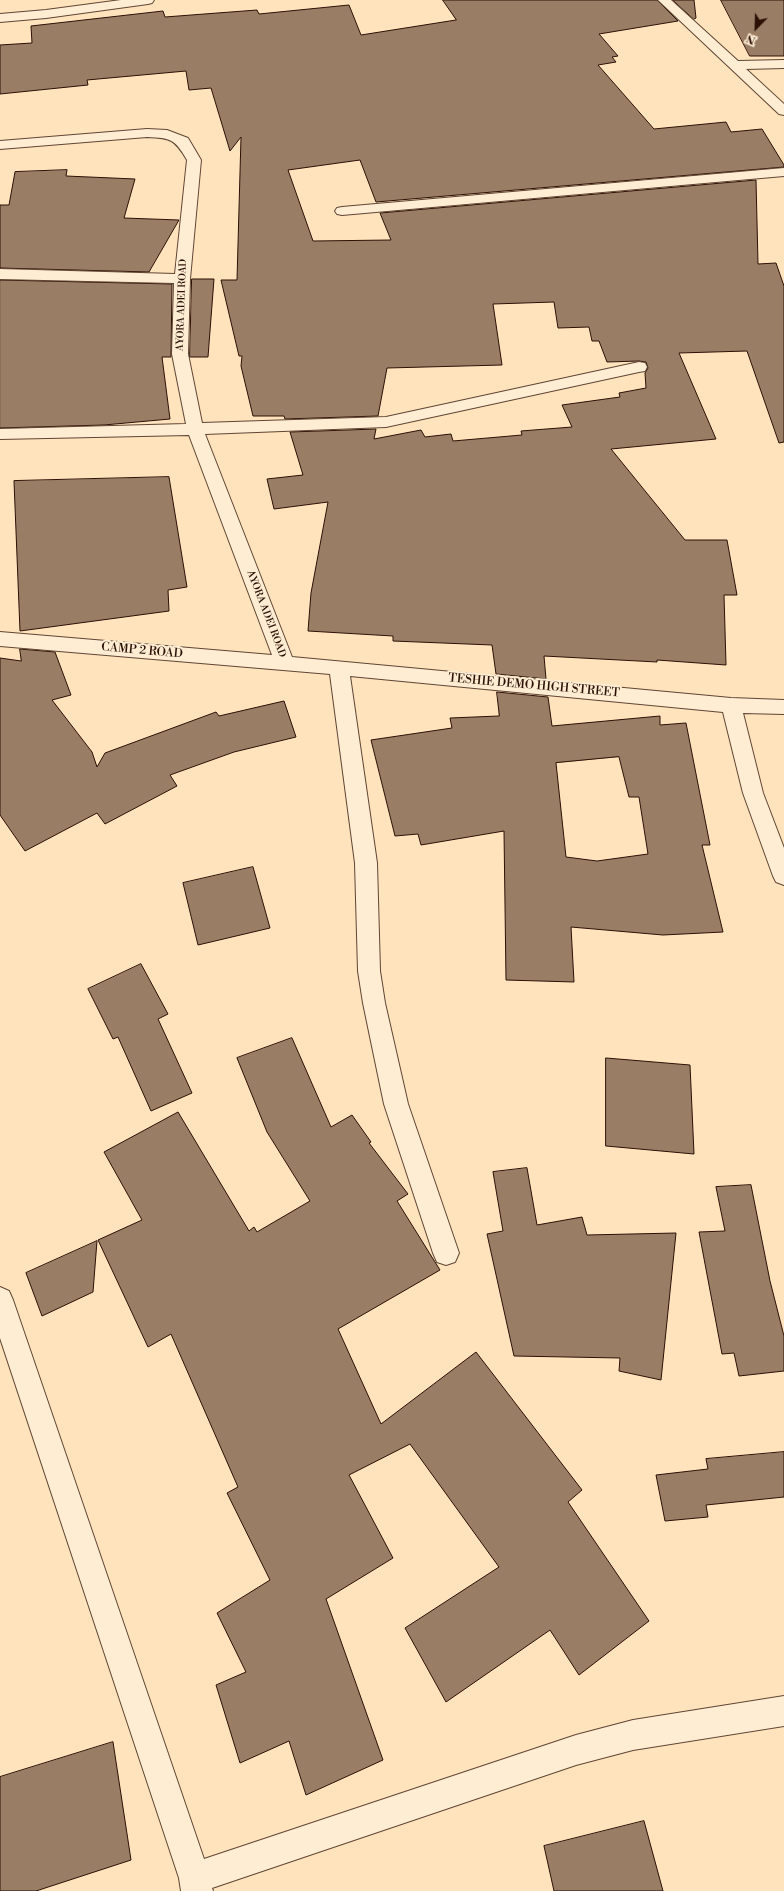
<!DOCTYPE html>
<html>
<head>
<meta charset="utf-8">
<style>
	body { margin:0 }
	#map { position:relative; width:784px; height:1891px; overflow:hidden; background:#fee3bc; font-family:"Libre Bodoni",serif }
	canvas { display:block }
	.north { position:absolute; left:736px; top:8px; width:40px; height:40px; -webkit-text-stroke:3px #feedd3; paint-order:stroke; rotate:203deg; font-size:11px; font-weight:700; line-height:16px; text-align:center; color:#2c1006 }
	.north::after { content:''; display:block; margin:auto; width:14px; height:18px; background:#2c1006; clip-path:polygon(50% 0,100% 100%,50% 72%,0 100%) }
</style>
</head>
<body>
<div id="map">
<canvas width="784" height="1891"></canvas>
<div class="north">N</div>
</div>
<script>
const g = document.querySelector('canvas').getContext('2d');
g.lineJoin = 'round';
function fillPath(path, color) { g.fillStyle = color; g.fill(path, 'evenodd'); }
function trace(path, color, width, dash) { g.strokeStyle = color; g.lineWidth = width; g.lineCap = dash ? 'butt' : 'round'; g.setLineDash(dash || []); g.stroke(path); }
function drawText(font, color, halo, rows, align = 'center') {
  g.font = font + ' "Libre Bodoni",serif'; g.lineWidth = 4; g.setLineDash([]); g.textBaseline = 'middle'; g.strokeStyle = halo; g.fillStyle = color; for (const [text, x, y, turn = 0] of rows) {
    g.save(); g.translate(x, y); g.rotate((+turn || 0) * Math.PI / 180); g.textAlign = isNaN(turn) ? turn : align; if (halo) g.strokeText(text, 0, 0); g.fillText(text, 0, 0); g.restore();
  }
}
const building = new Path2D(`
	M 443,0 L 657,0 L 678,21 L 599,34 L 618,56 L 612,57 L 616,62 L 598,65 L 654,129 L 726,122 L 731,132 L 762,129 L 784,165 L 784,167 L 376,202 L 360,160 L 288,170 L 313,241 L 391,240 L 380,213 L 756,180 L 758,264 L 776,263 L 784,286 L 784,442 L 779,443 L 747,351 L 679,353 L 716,439 L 611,449 L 685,540 L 727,540 L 737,595 L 724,595 L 726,665 L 657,660 L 657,662 L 544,656 L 546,679 L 496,674 L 492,645 L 393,641 L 393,636 L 308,631 L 311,593 L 328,502 L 274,509 L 267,479 L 303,475 L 290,432 L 376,429 L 374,439 L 421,430 L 425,437 L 451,434 L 453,441 L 522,435 L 521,431 L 572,427 L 562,405 L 620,397 L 619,393 L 646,388 L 645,373 L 648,368 L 646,362 L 639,361 L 607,362 L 599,341 L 592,341 L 589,327 L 558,328 L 554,302 L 493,304 L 502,365 L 387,368 L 378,416 L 285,419 L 284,416 L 253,416 L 241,366 L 242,356 L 239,356 L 221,280 L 237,280 L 241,137 L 230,151 L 211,88 L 189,90 L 186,71 L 87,80 L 88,85 L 0,94 L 0,45 L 32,43 L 31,26 L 163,11 L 165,17 L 257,10 L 259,14 L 349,5 L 361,35 L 456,20 Z
	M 673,0 L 694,0 L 696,18 L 694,19 Z
	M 721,0 L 784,0 L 784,56 L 750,56 Z
	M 67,170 L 66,176 L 135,179 L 124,218 L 179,220 L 149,272 L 0,268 L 0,205 L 9,205 L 15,172 Z
	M 192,279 L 214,279 L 208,357 L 190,357 Z
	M 0,280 L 172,284 L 171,357 L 162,357 L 170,419 L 104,425 L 0,428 Z
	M 169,477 L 187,587 L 168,590 L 169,611 L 20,631 L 14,481 Z
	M 20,649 L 55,652 L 71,695 L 52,700 L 92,752 L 97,767 L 105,753 L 216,712 L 219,716 L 284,701 L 296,737 L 234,752 L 170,775 L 177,786 L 105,824 L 97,813 L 25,851 L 0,815 L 0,658 L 21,661 Z
	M 497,692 L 548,697 L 552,726 L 660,716 L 660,725 L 686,723 L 710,845 L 702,845 L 723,932 L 663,935 L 571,927 L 574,982 L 506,980 L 504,831 L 421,845 L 418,834 L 395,836 L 371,740 L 452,728 L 450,718 L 499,716 ZM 619,757 L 629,797 L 639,797 L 648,854 L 597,861 L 566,857 L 556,763 Z
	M 253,867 L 270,928 L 198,945 L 183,883 Z
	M 141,964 L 168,1014 L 158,1019 L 192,1093 L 151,1111 L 118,1037 L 113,1039 L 88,989 Z
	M 292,1038 L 331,1127 L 352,1115 L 371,1142 L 369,1143 L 408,1194 L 397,1201 L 440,1270 L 338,1329 L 381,1424 L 476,1352 L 582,1490 L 568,1502 L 649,1621 L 579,1675 L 550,1630 L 446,1702 L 405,1628 L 499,1567 L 410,1444 L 349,1475 L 393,1558 L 326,1599 L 383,1760 L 306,1795 L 289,1741 L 240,1763 L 216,1685 L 246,1672 L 217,1613 L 270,1580 L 227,1493 L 238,1487 L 171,1334 L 148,1347 L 98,1240 L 142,1220 L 104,1152 L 178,1112 L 249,1231 L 254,1227 L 257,1232 L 310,1201 L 267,1132 L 237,1058 Z
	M 606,1058 L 690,1065 L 694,1154 L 606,1146 Z
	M 527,1168 L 537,1225 L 582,1217 L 587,1235 L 676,1233 L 661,1380 L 619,1371 L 620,1358 L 514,1356 L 487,1234 L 503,1231 L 493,1172 Z
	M 751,1185 L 770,1281 L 784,1336 L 784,1371 L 739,1376 L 734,1353 L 722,1354 L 699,1232 L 725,1231 L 716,1187 Z
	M 97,1241 L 93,1292 L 42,1316 L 26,1273 Z
	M 784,1452 L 784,1497 L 706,1505 L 708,1517 L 665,1521 L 656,1475 L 708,1469 L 706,1459 Z
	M 113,1742 L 131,1860 L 36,1891 L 0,1891 L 0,1777 Z
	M 644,1821 L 663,1891 L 554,1891 L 544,1846 Z`);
const minor = new Path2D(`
	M 121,0 L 154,0 L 152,3 L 148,4 L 46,18 L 0,22 L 0,14 L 46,10 Z
	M 658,0 L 671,0 L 738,61 L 784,60 L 784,68 L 746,69 L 784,104 L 784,115 L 779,114 Z
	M 147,129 L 167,130 L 188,138 L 201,160 L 190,279 L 188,354 L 202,423 L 386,417 L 639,362 L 645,363 L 647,367 L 645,371 L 639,372 L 386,427 L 205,434 L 292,657 L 731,698 L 784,700 L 784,714 L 743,713 L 763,793 L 784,848 L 784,885 L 776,882 L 773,876 L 743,793 L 723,712 L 350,676 L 377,863 L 380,971 L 385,1003 L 408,1104 L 459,1253 L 455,1262 L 446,1265 L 437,1262 L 433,1253 L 384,1104 L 363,1003 L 358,971 L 355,863 L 330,674 L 0,646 L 0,632 L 272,655 L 189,435 L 0,439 L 0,429 L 186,424 L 172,354 L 174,283 L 0,279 L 0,269 L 175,274 L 187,160 C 175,139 171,138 147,137 L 0,149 L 0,141 Z
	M 784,168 L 784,176 L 342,215 L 337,214 L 335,211 L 337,208 L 342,207 Z
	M 0,1287 L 9,1291 L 13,1300 L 204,1859 L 576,1735 L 633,1720 L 784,1696 L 784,1726 L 633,1750 L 576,1765 L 212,1888 L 213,1891 L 181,1891 L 179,1878 L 0,1338 Z`);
const farStreetnames = [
	["AYORA ADEI ROAD",182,305,-88],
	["AYORA ADEI ROAD",266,614,69]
];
const streetNames = [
	["CAMP 2 ROAD",142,651,5],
	["TESHIE DEMO HIGH STREET",534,686,5]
];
fillPath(building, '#997e65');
trace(building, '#2c1006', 1);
trace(minor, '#604534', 2);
fillPath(minor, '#feedd3');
drawText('10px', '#2c1006', '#feedd3', farStreetnames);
drawText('12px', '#2c1006', '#feedd3', streetNames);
</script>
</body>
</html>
